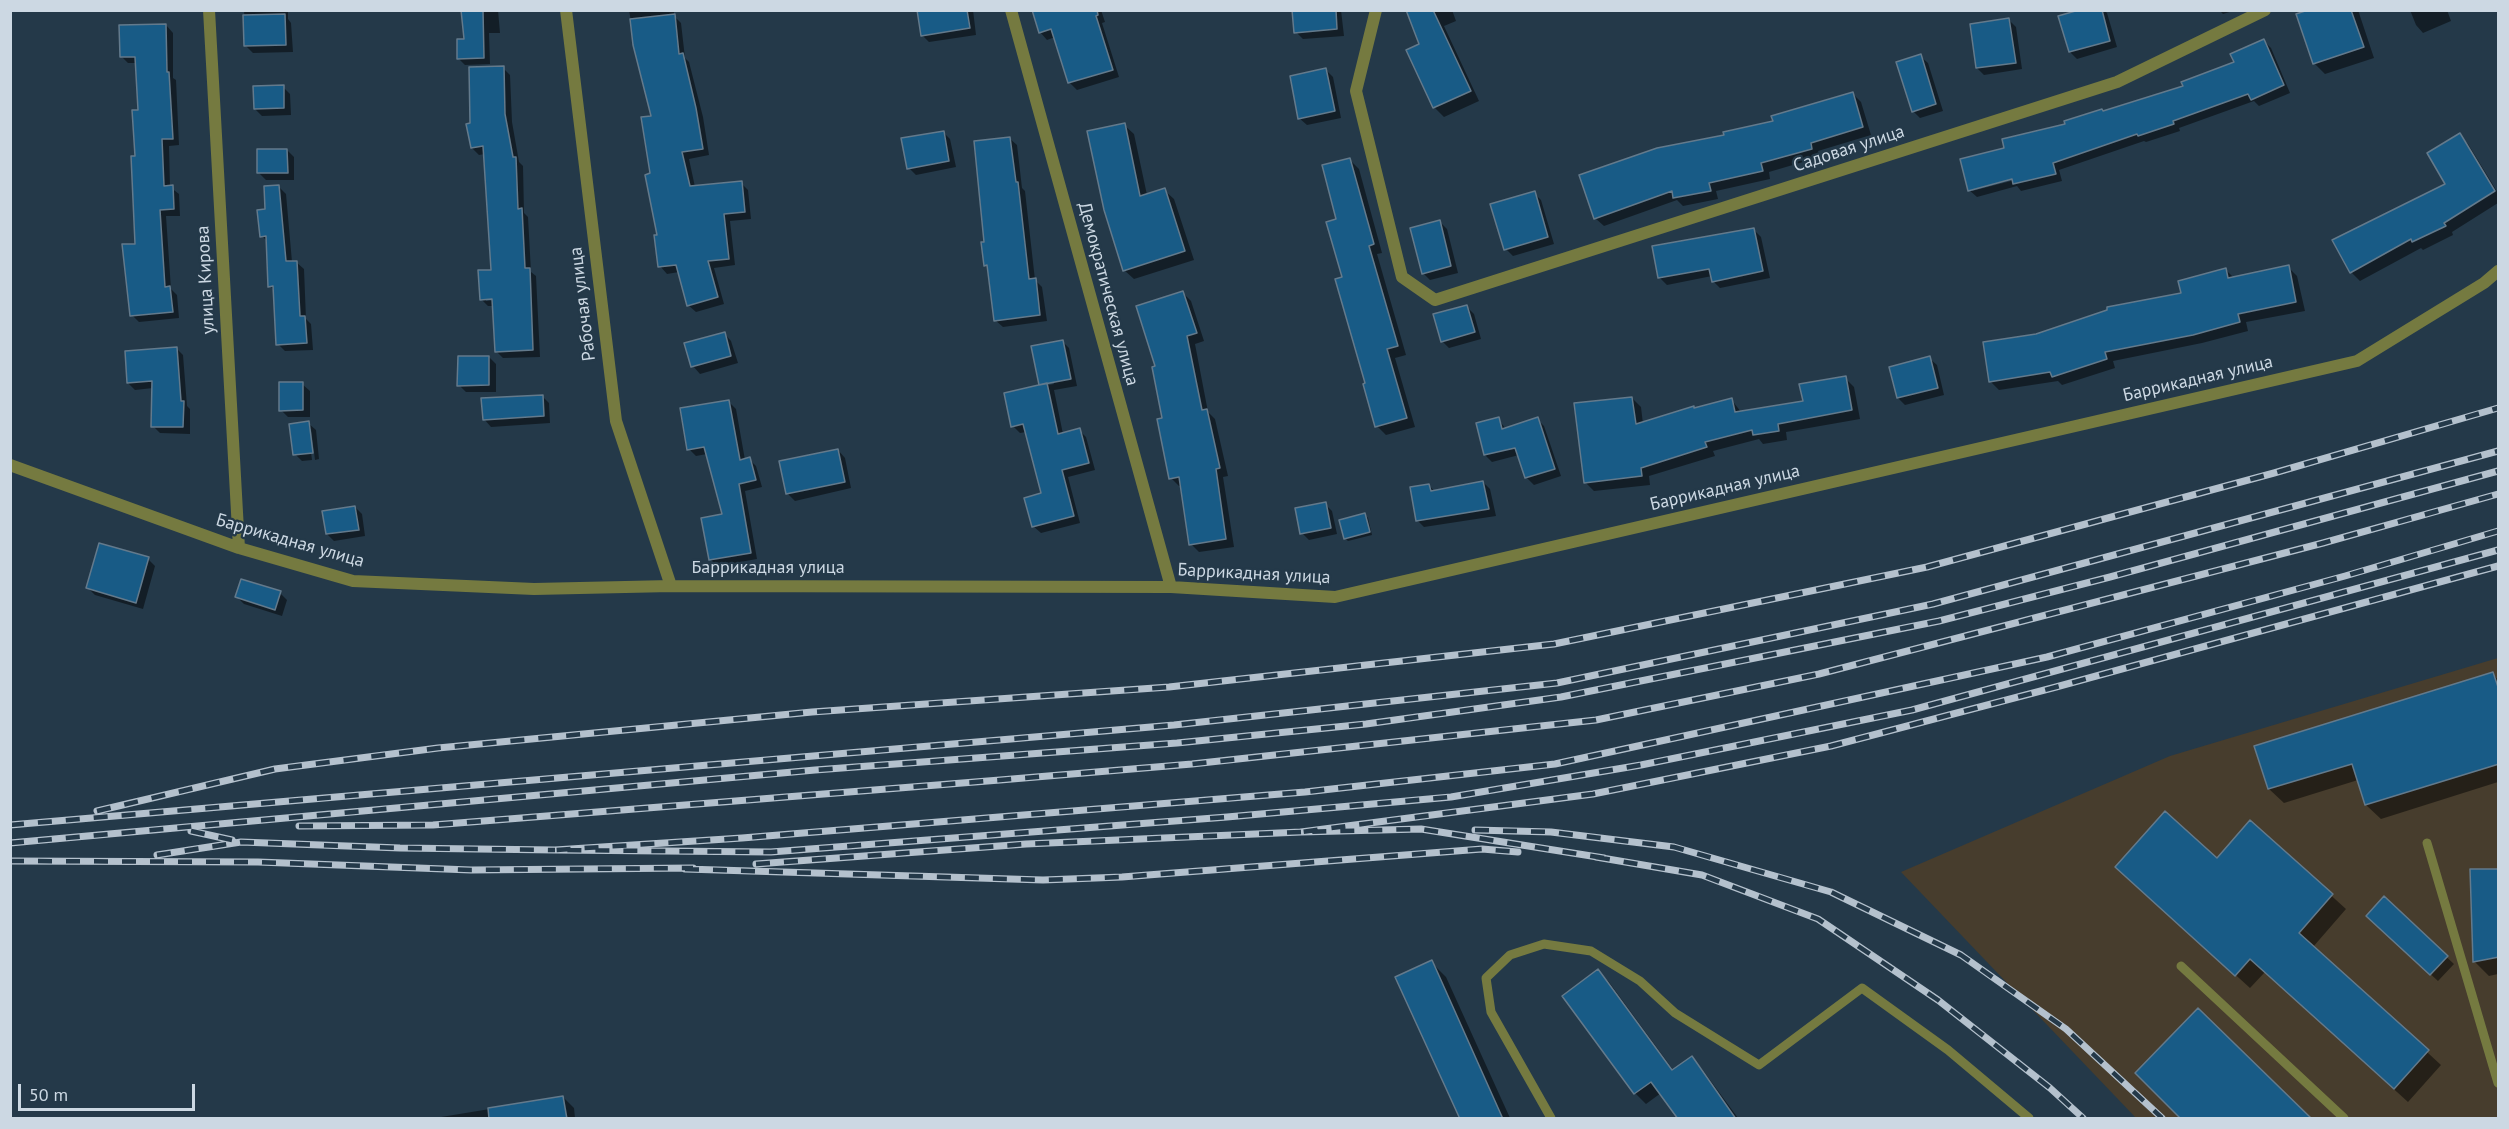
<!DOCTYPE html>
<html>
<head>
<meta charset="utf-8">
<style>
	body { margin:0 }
	#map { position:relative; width:2509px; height:1129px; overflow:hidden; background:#243949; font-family:"PT Sans",sans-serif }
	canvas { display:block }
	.frame { position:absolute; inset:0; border:12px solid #ccd8e3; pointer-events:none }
	.scale { position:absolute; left:18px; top:1084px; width:177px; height:27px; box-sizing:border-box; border:3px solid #ccd8e3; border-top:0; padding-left:8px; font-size:18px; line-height:21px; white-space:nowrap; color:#ccd8e3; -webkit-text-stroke:4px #243949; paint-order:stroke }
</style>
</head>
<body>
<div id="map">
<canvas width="2509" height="1129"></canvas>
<div class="frame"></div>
<div class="scale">50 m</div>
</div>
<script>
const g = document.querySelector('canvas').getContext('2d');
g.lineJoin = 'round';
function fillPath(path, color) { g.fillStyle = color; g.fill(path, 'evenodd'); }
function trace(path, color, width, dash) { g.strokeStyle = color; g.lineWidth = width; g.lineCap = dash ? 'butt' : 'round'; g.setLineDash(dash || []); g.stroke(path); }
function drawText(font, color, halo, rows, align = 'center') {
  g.font = font + ' "PT Sans",sans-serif'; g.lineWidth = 4.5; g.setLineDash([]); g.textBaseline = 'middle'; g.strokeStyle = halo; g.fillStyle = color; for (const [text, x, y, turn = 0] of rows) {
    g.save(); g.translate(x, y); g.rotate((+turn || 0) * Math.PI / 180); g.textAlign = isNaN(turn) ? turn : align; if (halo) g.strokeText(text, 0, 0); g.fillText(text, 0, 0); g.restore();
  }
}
const industrial = new Path2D(`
	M 2498,658 L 2498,1118 L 2136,1118 L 1901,872 L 2170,756 Z`);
const shadow = new Path2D(`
	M 244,10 L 288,10 L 288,19 L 291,23 L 293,52 L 253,53 L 246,46 Z
	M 463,10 L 498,10 L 500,33 L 489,33 L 490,64 L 465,65 L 458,58 L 465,40 Z
	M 629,10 L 674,10 L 674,16 L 681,23 L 685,58 L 689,62 L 703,117 L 709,155 L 689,159 L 695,187 L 741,183 L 748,190 L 751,219 L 730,221 L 735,265 L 714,268 L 724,304 L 696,312 L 688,305 L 679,272 L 667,274 L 660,266 L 659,236 L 652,175 L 653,117 L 635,45 Z
	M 918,10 L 973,10 L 976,35 L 929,42 L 922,35 Z
	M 1033,10 L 1101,10 L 1105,22 L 1102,23 L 1119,77 L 1077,90 L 1070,83 L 1055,37 L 1047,40 L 1040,32 Z
	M 1293,10 L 1341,10 L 1344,36 L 1303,39 L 1296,32 Z
	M 1407,10 L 1452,10 L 1456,21 L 1444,26 L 1479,101 L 1444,117 L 1435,108 L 1408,50 L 1420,45 Z
	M 2084,10 L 2104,10 L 2107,13 L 2117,47 L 2077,59 L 2070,52 Z
	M 2219,10 L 2236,10 L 2223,14 Z
	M 2313,10 L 2358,10 L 2374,58 L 2325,74 L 2314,63 Z
	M 2410,10 L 2447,10 L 2451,21 L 2423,33 L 2416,25 Z
	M 2009,20 L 2016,27 L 2022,69 L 1984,75 L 1977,68 Z
	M 166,25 L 173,33 L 173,78 L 176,80 L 179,145 L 169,146 L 170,187 L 179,194 L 180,216 L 166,216 L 171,289 L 177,295 L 179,318 L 139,322 L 132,315 L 136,245 L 136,158 L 139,111 L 137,63 L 128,63 L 121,56 Z
	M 2264,41 L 2271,48 L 2290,93 L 2259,106 L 2254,101 L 2179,128 L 2180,131 L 2146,142 L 2144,141 L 2059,170 L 2062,181 L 2021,191 L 2017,186 L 1977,197 L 1969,190 L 2006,149 L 2103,112 L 2184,87 L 2236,63 ZM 2018,176 L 2019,179 L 1972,191 L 1972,188 Z
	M 1920,56 L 1928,63 L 1943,111 L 1920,118 L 1913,111 Z
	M 503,68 L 510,75 L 512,122 L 519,162 L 523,166 L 524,213 L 528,217 L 531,272 L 536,276 L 540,357 L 503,358 L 496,351 L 494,306 L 488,306 L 481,299 L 493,271 L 485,154 L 479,155 L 472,148 L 471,124 ZM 486,298 L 500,300 L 486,301 Z
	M 1326,70 L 1333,77 L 1341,118 L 1307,125 L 1299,118 Z
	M 283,87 L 290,94 L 291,115 L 262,116 L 255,109 Z
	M 1853,94 L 1861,102 L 1871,135 L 1818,151 L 1820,157 L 1769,172 L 1770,179 L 1716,191 L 1718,199 L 1683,206 L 1677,200 L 1604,226 L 1595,218 L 1775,122 Z
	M 1124,125 L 1134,134 L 1147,195 L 1164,190 L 1174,199 L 1194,260 L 1134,279 L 1124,270 Z
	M 943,132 L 950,139 L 956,167 L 916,175 L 909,168 Z
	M 2459,135 L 2468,144 L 2498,193 L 2498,203 L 2452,232 L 2453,235 L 2423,250 L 2421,248 L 2360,281 L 2351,272 L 2448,184 Z
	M 1009,138 L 1017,145 L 1022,188 L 1025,191 L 1035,280 L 1042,287 L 1047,321 L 1003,327 L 995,320 L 989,268 L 985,265 L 986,243 Z
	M 287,150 L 294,157 L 294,180 L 266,180 L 259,173 Z
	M 1350,160 L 1359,169 L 1382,253 L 1377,254 L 1406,355 L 1395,358 L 1415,427 L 1386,435 L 1377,426 L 1343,278 L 1338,220 Z
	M 279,187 L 286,194 L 292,262 L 296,262 L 304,269 L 306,319 L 311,324 L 313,350 L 285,351 L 278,344 L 274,290 L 270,286 L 268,242 L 262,236 L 267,211 Z
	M 1534,193 L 1541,200 L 1554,244 L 1513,256 L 1506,249 Z
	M 1440,222 L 1447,229 L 1458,273 L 1430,280 L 1423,273 Z
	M 1753,229 L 1761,237 L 1770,278 L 1720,288 L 1713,281 L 1712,276 L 1667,285 L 1660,278 Z
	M 2288,267 L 2297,276 L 2305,311 L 2246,322 L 2248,331 L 2202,343 L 2113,361 L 2115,368 L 2062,385 L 2058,381 L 1999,390 L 1990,381 L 2036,335 L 2183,294 L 2225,269 L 2234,278 Z
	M 1183,293 L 1191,301 L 1204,341 L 1195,344 L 1208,412 L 1215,419 L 1228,476 L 1223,477 L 1234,547 L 1199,552 L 1191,544 L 1182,486 L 1179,486 L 1171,478 L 1157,367 Z
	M 1467,307 L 1474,314 L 1481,339 L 1449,348 L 1442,341 Z
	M 724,333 L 731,341 L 738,363 L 700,374 L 693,366 Z
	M 1062,341 L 1069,348 L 1077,386 L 1054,390 L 1063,434 L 1079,430 L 1086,437 L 1095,470 L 1068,477 L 1080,523 L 1041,533 L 1033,526 L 1026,499 L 1043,494 L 1026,432 L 1020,433 L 1013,426 L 1006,394 L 1042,386 L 1032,348 ZM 1053,381 L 1054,384 L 1043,386 L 1043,383 Z
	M 176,348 L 183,355 L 187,406 L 190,409 L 190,434 L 160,433 L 153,426 L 153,388 L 135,390 L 128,383 Z
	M 489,357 L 496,364 L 496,392 L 466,392 L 459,385 Z
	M 1929,358 L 1937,365 L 1944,395 L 1905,405 L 1898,398 Z
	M 1845,378 L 1854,387 L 1860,419 L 1786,432 L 1787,440 L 1763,444 L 1759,439 L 1713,451 L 1715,456 L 1649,476 L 1650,485 L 1594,491 L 1585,482 L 1632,398 L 1641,407 L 1643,424 L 1731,399 L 1741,412 L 1804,402 Z
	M 302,384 L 310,391 L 310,417 L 288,417 L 281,410 Z
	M 542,396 L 549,403 L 550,423 L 491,427 L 484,419 Z
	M 729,402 L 736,409 L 745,460 L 749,459 L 756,466 L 762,487 L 745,491 L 757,559 L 717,566 L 710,559 L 724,516 L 707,454 L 696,456 L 689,449 Z
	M 1498,419 L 1506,429 L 1537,419 L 1544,426 L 1561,476 L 1534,485 L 1527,478 L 1519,455 L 1492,462 L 1485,455 Z
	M 308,423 L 316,430 L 319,459 L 315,460 L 311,429 L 308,429 L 312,460 L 302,461 L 295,454 Z
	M 838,450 L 845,458 L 851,488 L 795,501 L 788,494 L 781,463 Z
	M 1483,482 L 1490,489 L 1496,516 L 1424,527 L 1417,520 L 1429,485 L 1435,492 Z
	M 1325,504 L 1332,511 L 1337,534 L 1309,540 L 1302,533 Z
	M 355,507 L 362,514 L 365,536 L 334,541 L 327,534 Z
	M 1364,514 L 1368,518 L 1372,535 L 1348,541 L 1345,538 Z
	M 148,559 L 155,566 L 143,609 L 95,595 L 88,588 Z
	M 280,593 L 287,600 L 282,616 L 244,604 L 237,597 Z
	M 2493,674 L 2498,680 L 2498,782 L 2381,819 L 2366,805 L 2358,780 L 2284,803 L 2269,789 L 2256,747 Z
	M 2250,822 L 2346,909 L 2313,947 L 2441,1065 L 2408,1102 L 2265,972 L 2250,988 L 2131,880 L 2217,860 Z
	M 2498,870 L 2498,974 L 2489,976 L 2474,961 Z
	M 2384,899 L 2454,964 L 2438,981 L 2375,923 Z
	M 1431,962 L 1446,977 L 1510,1118 L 1461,1118 Z
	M 1598,971 L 1609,982 L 1674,1071 L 1691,1058 L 1702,1069 L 1738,1118 L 1680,1118 L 1661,1093 L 1646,1104 L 1635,1093 L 1564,996 Z
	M 563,1097 L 574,1108 L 575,1118 L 435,1118 Z`);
const building = new Path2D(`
	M 461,10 L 483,10 L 484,58 L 457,59 L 457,39 L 464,39 Z
	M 917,10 L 967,10 L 970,28 L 921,36 Z
	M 1032,10 L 1097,10 L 1098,15 L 1096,16 L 1113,70 L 1068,83 L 1051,29 L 1039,33 Z
	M 1292,10 L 1336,10 L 1337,29 L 1294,33 Z
	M 1406,10 L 1433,10 L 1471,91 L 1433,108 L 1406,50 L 1419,44 Z
	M 2079,10 L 2102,10 L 2110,41 L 2069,52 L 2058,16 Z
	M 2308,10 L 2351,10 L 2364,47 L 2313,64 L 2296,14 Z
	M 285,14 L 286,45 L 244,46 L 243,15 Z
	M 675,14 L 679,54 L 683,53 L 696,108 L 703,149 L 682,152 L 690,186 L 742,181 L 745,212 L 724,214 L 729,259 L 708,261 L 718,297 L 687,306 L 676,265 L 658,267 L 654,235 L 657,235 L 645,175 L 650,173 L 641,117 L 651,116 L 633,45 L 630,19 Z
	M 2009,18 L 2016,63 L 1976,68 L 1970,24 Z
	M 166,24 L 167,72 L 169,72 L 173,139 L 162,139 L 164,186 L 173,185 L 174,209 L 160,210 L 165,287 L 170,286 L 173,312 L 130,316 L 122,244 L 135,244 L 131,156 L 135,156 L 132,110 L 138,110 L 135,57 L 120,57 L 119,25 Z
	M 2264,39 L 2284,85 L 2251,100 L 2248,94 L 2173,121 L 2174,124 L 2138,136 L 2137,134 L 2053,163 L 2056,174 L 2013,184 L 2012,179 L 1968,191 L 1960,159 L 2004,148 L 2002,139 L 2065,124 L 2064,121 L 2102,109 L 2103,111 L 2183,86 L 2181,82 L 2234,62 L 2230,54 Z
	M 1921,54 L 1936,104 L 1912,112 L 1896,62 Z
	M 504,66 L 505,114 L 513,157 L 516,157 L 518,209 L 522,208 L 525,268 L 530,268 L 533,350 L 495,352 L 492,299 L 480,300 L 478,270 L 491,270 L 483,146 L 471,148 L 466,124 L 470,123 L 469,67 Z
	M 1326,68 L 1335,111 L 1298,119 L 1290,76 Z
	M 284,85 L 284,108 L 254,109 L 253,86 Z
	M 1853,92 L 1863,127 L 1811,143 L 1812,149 L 1761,163 L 1763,171 L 1709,183 L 1711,191 L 1673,198 L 1672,191 L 1594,219 L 1579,175 L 1657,148 L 1724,135 L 1723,132 L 1773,121 L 1771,116 Z
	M 1125,123 L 1140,196 L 1165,188 L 1185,251 L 1123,271 L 1104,210 L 1087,131 Z
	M 944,131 L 949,161 L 907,169 L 901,138 Z
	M 2460,133 L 2495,191 L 2444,223 L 2446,226 L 2412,242 L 2411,239 L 2350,273 L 2332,240 L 2445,184 L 2427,153 Z
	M 1010,137 L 1016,182 L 1018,182 L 1029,279 L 1036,278 L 1040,315 L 994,321 L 987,265 L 984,266 L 981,242 L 984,242 L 974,141 Z
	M 257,149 L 287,149 L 288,173 L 257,173 Z
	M 1350,158 L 1374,244 L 1369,246 L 1398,346 L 1387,349 L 1407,418 L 1375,427 L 1363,384 L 1365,383 L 1335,279 L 1342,277 L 1326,222 L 1336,219 L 1322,165 Z
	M 279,185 L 286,261 L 297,261 L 300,316 L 305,316 L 307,343 L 276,345 L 273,286 L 268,287 L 266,236 L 260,237 L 257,210 L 265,209 L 264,186 Z
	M 1535,191 L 1548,237 L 1504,250 L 1490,204 Z
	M 1440,220 L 1451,266 L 1422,274 L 1410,228 Z
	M 1754,228 L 1763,271 L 1712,282 L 1709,269 L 1658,278 L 1652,246 Z
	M 2289,265 L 2296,302 L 2238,314 L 2240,322 L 2193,335 L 2105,352 L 2107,359 L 2052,377 L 2050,372 L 1989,382 L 1983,342 L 2036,334 L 2107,310 L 2107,307 L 2181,293 L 2178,281 L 2226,268 L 2228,278 Z
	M 1183,291 L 1197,333 L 1187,336 L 1202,410 L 1207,409 L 1220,468 L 1216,469 L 1226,539 L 1189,545 L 1179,477 L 1169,479 L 1157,419 L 1162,418 L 1152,367 L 1155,366 L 1136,306 Z
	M 1467,305 L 1475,332 L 1441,342 L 1433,314 Z
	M 725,332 L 731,356 L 691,367 L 684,343 Z
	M 1063,340 L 1071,379 L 1039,385 L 1031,346 Z
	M 177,347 L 181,401 L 184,401 L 183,427 L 151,427 L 152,381 L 127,383 L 125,351 Z
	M 458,356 L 489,356 L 489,385 L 457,386 Z
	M 1930,356 L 1938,388 L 1897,398 L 1889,367 Z
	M 1846,376 L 1852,410 L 1778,424 L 1779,431 L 1753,435 L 1752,430 L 1705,442 L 1707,447 L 1641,468 L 1642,476 L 1584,483 L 1574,403 L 1632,397 L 1636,424 L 1694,406 L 1694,408 L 1732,398 L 1735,412 L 1803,401 L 1799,384 Z
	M 279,382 L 303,382 L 303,410 L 279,411 Z
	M 1047,383 L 1058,434 L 1080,428 L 1089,463 L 1062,470 L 1074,516 L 1032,527 L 1024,498 L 1041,493 L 1023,424 L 1011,427 L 1004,393 Z
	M 543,395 L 544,416 L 483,420 L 481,398 Z
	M 729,400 L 740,460 L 750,457 L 756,480 L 739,484 L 751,553 L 709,560 L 701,518 L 722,514 L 704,447 L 687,450 L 680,408 Z
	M 1499,417 L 1502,429 L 1538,417 L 1555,469 L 1525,478 L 1515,448 L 1484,455 L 1476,423 Z
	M 309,421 L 313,453 L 293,455 L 289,424 Z
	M 838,449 L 845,482 L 786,494 L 779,461 Z
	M 1483,481 L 1489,509 L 1416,521 L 1410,487 L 1429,484 L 1431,491 Z
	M 1326,502 L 1331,528 L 1300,534 L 1295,508 Z
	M 355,506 L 359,530 L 326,534 L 322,511 Z
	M 1365,513 L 1370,532 L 1344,539 L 1339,520 Z
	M 99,543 L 149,557 L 136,603 L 86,588 Z
	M 241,579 L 281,591 L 275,610 L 235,597 Z
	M 2493,672 L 2499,690 L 2499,764 L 2365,805 L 2352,764 L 2268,789 L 2254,746 Z
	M 2165,811 L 2217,858 L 2250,820 L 2333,894 L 2299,933 L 2429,1050 L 2394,1089 L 2250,959 L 2235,976 L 2115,867 Z
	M 2470,869 L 2499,869 L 2499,957 L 2473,962 Z
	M 2384,896 L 2448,956 L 2430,975 L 2366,916 Z
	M 1432,960 L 1503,1119 L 1460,1119 L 1395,977 Z
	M 1598,969 L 1672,1070 L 1692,1056 L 1736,1119 L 1678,1119 L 1651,1082 L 1634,1094 L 1562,996 Z
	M 2198,1008 L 2312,1119 L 2181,1119 L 2135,1073 Z
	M 563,1096 L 567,1119 L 489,1119 L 488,1108 Z`);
const service = new Path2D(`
	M 2427,843 L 2498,1083
	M 2181,966 L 2344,1118
	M 1551,1118 L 1491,1012 L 1486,978 L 1510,955 L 1544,944 L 1591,951 L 1640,981 L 1675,1013 L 1759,1065 L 1862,988 L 1948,1050 L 2029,1118`);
const minor = new Path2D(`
	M 209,10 L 239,548
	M 566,10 L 616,421 L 671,586
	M 1011,10 L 1171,587
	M 1376,10 L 1356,91 L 1402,277 L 1435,300 L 2117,82 L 2265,10
	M 10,465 L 239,548 L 353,581 L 534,589 L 671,586 L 1171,587 L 1335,597 L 2357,361 L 2484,283 L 2498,271`);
const rail = new Path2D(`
	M 2498,531 L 2345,576 L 2047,657 L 1555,764 L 1305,792 L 742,838 L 555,850 L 771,852 L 1227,817 L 1451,797 L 1641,765 L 1912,710 L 2498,550
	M 97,811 L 275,769 L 438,748 L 812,712 L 1169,687 L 1554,644 L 1927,567 L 2274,473 L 2498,408
	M 10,825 L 1174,725 L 1557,683 L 1933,604 L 2498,451
	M 299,826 L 433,825 L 1000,780 L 1192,764 L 1596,720 L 1819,674 L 2323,543 L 2498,494
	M 1475,830 L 1551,832 L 1674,847 L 1831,892 L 1961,955 L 2066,1029 L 2162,1118
	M 191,831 L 232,840
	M 10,843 L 815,770 L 1177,743 L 1366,724 L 1561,697 L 1939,621 L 2110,577 L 2498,471
	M 157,855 L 241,842 L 400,848 L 555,850
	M 1596,857 L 1702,875 L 1818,919 L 1938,1000 L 2050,1088 L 2083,1118
	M 1604,858 L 1421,829 L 1301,832 L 1593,794 L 1831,746 L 2056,687 L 2498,566
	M 10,861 L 258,862 L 471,870 L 693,868
	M 756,864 L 1026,844 L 1301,832
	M 685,869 L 1043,880 L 1122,877 L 1482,849 L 1518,852`);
const streetNames = [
	["Садовая улица",1849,149,-18],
	["улица Кирова",206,280,-93],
	["Демократическая улица",1108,294,75],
	["Рабочая улица",583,304,-97],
	["Баррикадная улица",2198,379,-13],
	["Баррикадная улица",1725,488,-13],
	["Баррикадная улица",290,541,16],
	["Баррикадная улица",768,568],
	["Баррикадная улица",1254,574,3]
];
fillPath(industrial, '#473d2d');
fillPath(shadow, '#0007');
fillPath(building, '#185b86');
trace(building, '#637a8c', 1.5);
trace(service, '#757a40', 9);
trace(minor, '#757a40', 12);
trace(rail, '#b4c1cd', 7);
trace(rail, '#243949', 4.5, [14]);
drawText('18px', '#ccd8e3', '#243949', streetNames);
</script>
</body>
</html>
